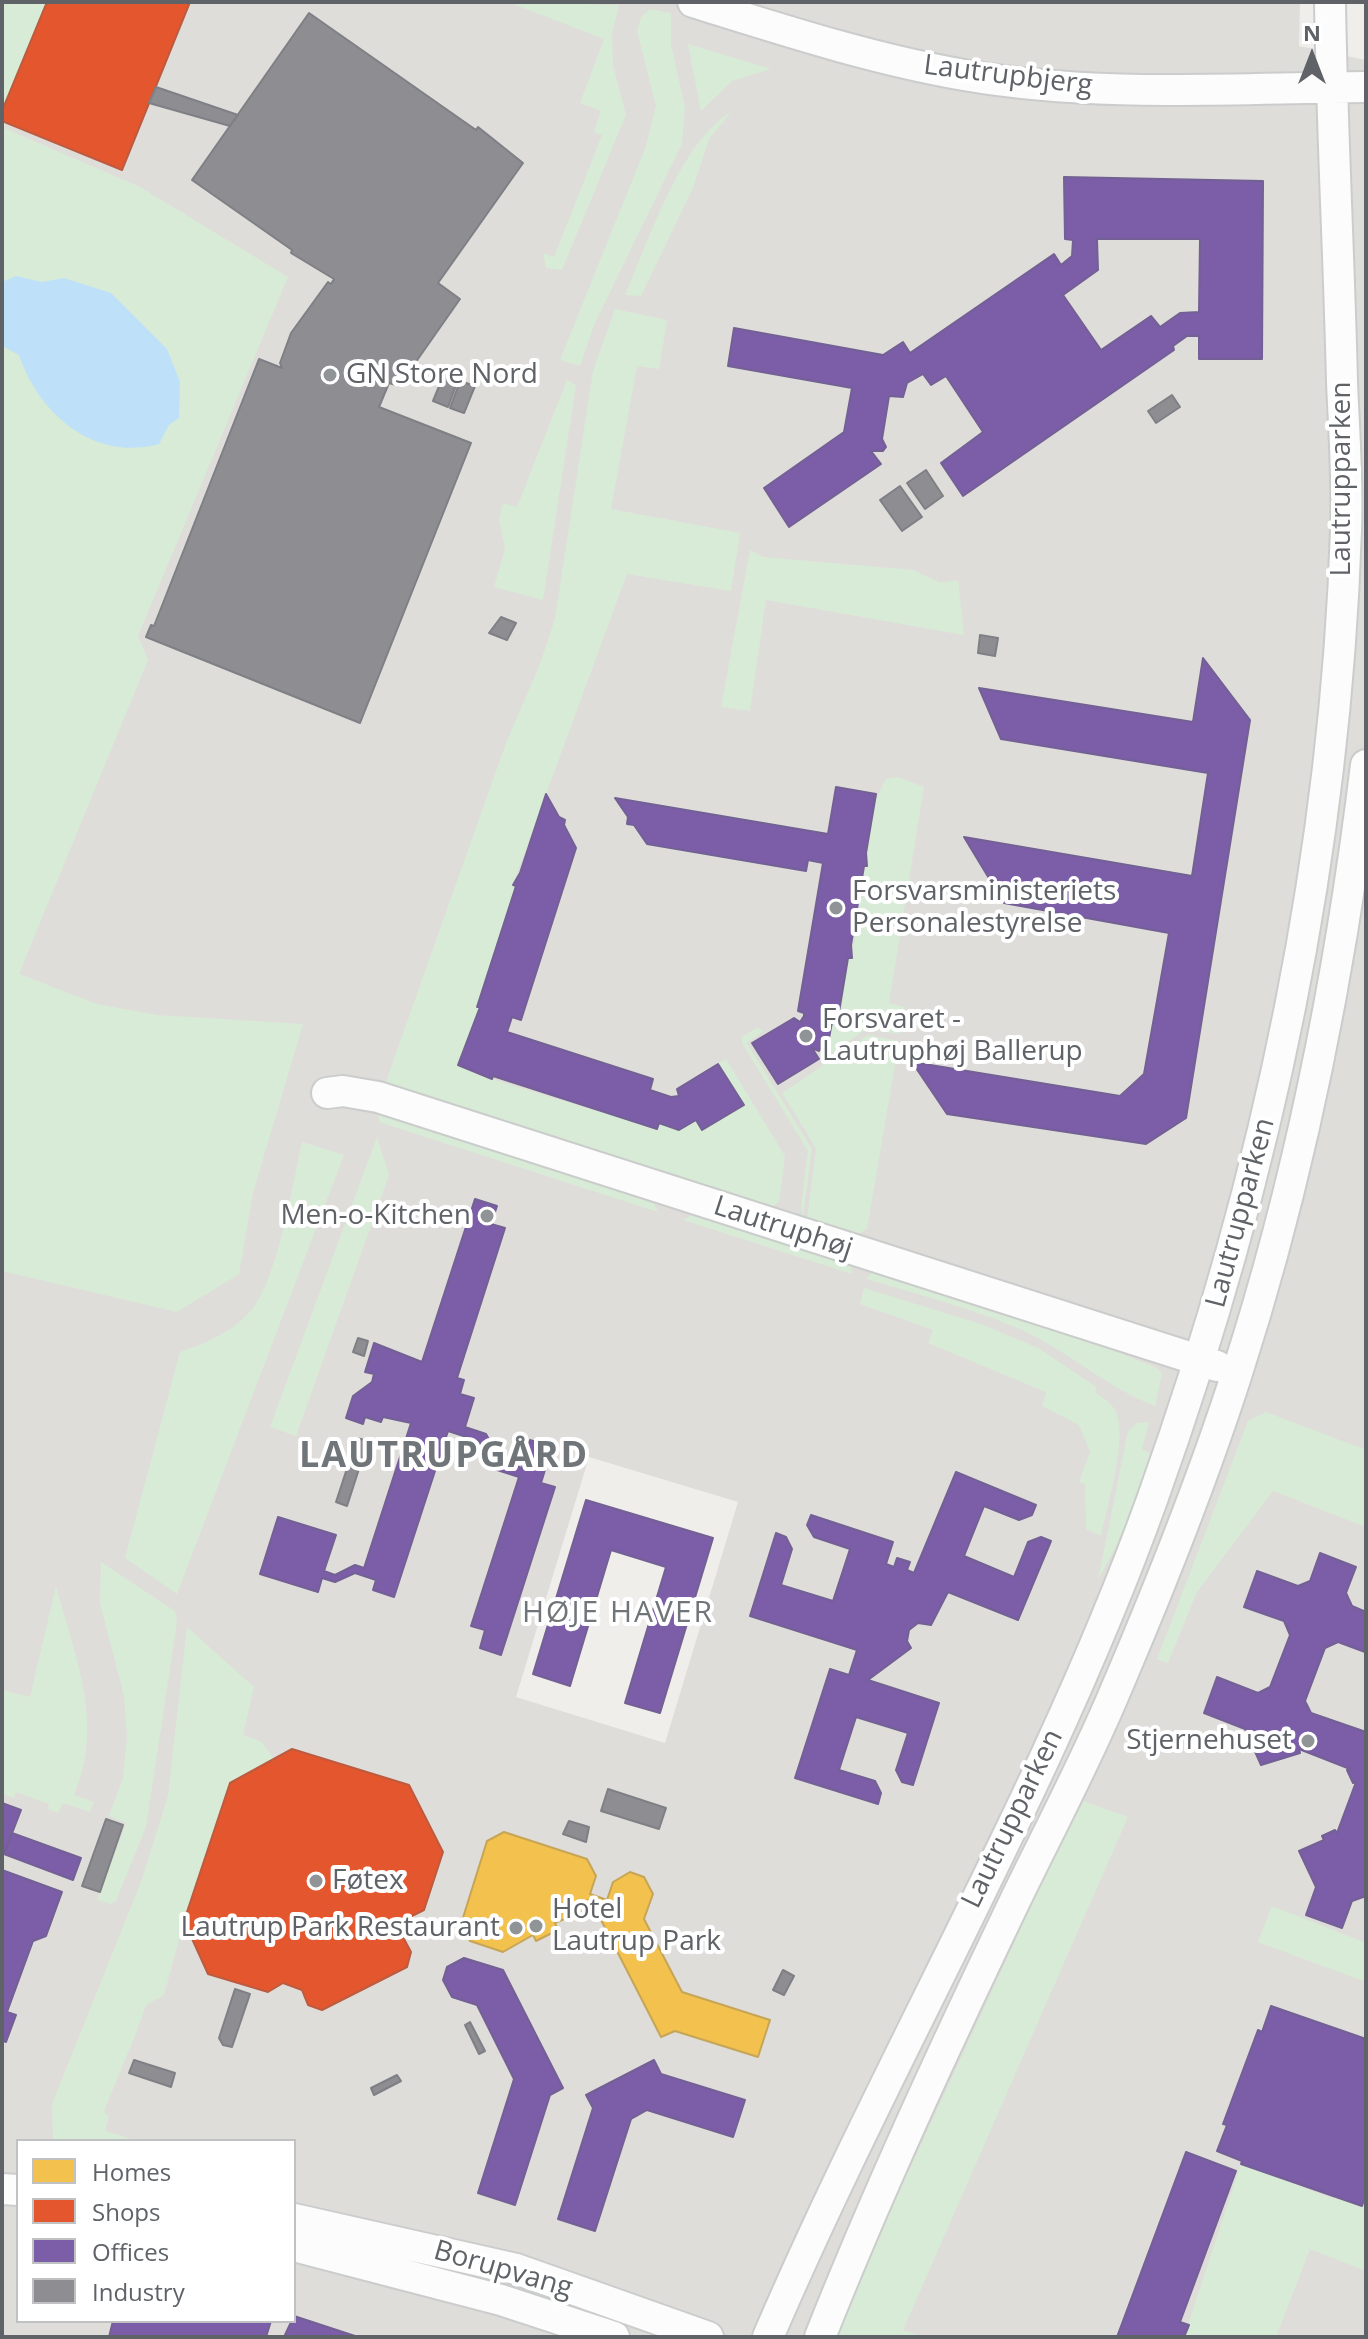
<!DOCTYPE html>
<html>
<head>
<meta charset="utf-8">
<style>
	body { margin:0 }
	#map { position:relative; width:1368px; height:2339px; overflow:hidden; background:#efeeea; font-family:"Open Sans",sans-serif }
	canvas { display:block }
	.frame { position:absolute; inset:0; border:4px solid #5f6368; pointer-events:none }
	.legend { position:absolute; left:16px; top:2139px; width:280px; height:184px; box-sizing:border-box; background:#fff; border:2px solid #bfc1c3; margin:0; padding:10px 14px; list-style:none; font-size:24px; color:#5f6368 }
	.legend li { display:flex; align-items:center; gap:16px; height:40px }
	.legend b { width:40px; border:2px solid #bfc1c3 }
	.north { position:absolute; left:1272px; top:16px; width:80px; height:80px; -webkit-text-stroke:6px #fff; paint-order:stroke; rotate:0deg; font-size:22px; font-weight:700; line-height:32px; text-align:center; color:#5f6368 }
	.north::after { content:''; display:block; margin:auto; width:28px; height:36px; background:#5f6368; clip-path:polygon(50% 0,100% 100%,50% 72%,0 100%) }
</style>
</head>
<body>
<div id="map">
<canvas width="1368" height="2339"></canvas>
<div class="frame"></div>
<ul class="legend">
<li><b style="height:22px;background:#f2c14e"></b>Homes</li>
<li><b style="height:22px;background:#e4572e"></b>Shops</li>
<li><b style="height:22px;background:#7b5ea7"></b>Offices</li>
<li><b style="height:22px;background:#8d8d92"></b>Industry</li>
</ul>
<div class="north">N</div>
</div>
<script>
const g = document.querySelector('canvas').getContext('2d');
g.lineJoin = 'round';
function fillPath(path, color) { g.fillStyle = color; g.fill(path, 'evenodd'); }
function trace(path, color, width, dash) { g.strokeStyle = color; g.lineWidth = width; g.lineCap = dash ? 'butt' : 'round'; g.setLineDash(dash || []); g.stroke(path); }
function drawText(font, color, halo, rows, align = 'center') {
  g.font = font + ' "Open Sans",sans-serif'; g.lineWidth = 8; g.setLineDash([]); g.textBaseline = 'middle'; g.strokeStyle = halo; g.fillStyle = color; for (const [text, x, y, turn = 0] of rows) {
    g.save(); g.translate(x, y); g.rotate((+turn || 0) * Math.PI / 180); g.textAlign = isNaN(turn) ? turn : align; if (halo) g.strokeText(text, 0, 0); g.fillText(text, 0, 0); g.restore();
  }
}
const industrial = new Path2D(`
	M 2,2 L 1300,2 L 1299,46 L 1366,60 L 1366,2337 L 2,2337 ZM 589,1457 L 738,1502 L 665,1743 L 516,1697 ZM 18,2141 L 294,2141 L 294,2321 L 18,2321 Z`);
const green = new Path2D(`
	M 2,2 L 50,2 L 4,128 L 140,187 L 288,277 L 138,636 L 148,660 L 19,974 L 97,1004 L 157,1015 L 303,1024 L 253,1193 L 239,1274 L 177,1312 L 2,1271 Z
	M 508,2 L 619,5 L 612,34 L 613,65 L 626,115 L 562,270 L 546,268 L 543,253 L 554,257 L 602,135 L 594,132 L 601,111 L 580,103 L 604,39 Z
	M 650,9 L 671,13 L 671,44 L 685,108 L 682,144 L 594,325 L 580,366 L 560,360 L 646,146 L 656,106 L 637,31 L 641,17 Z
	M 688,44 L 771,69 L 732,81 L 701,111 Z
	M 731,112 L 709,139 L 693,188 L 641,296 L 625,295 C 649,241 680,142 731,112 Z
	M 615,309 L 667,320 L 659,369 L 637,366 L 611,509 L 740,533 L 731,591 L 627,574 L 513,884 L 516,886 L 477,1006 L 480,1007 L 459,1065 L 491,1079 L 657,1129 L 659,1123 L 680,1130 L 696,1120 L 703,1130 L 743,1105 L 718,1064 L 726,1059 L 785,1156 L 779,1202 L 773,1207 L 385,1084 L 506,743 L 540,664 L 555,619 L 593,371 Z
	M 567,380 L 576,385 L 543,600 L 494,587 L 505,549 L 499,519 L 503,503 L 517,507 Z
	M 750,550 L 763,557 L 913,570 L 940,583 L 958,580 L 964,635 L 766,600 L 750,711 L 721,707 Z
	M 898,777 L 924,787 L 889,1003 L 905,1007 L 900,1034 L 866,1029 L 833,1053 L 819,1044 L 829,1038 L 833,1017 L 838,1018 L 848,958 L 852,958 L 864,866 L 867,866 C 864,837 872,803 886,779 Z
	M 758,1027 L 763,1031 L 747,1043 L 812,1149 L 803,1216 L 801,1208 L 808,1151 L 742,1043 L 742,1037 Z
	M 868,1035 L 899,1041 L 867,1229 L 856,1235 L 807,1219 L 816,1148 L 782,1093 Z
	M 378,1110 L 653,1201 L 658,1212 L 379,1122 Z
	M 377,1137 L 389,1175 L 296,1436 L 270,1427 Z
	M 302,1142 L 344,1155 L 177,1594 L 125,1558 L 180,1352 C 207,1343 235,1331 253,1308 C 278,1276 293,1183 302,1142 Z
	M 695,1213 L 851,1264 L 852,1274 L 683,1220 Z
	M 873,1271 L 1059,1329 L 1155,1367 L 1162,1373 L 1155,1406 C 1106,1387 1068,1351 1020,1329 C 971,1308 917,1294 866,1279 Z
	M 864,1288 L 981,1324 L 1040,1349 L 1096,1387 L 1096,1393 C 1103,1398 1111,1403 1115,1410 C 1129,1437 1107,1505 1101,1536 L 1086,1529 L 1085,1484 L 1079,1482 L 1090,1452 L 1079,1425 L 1042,1406 L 1046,1392 L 928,1343 L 933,1330 L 860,1304 Z
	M 1266,1412 L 1366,1450 L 1366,1527 L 1273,1491 L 1197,1592 L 1168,1663 L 1157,1659 L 1248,1421 Z
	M 1149,1422 L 1142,1449 L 1155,1455 L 1133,1515 L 1098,1580 L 1128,1431 L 1137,1423 Z
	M 101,1562 L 175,1611 L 177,1622 L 146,1827 L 116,1901 L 111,1904 L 97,1900 L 126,1823 L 109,1816 L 123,1778 L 127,1737 L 124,1696 L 100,1603 Z
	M 56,1586 C 75,1658 105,1723 74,1795 L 94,1802 L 90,1812 L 63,1803 L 58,1813 L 48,1809 L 49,1804 L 16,1792 L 14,1798 L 2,1794 L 2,1690 L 30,1697 Z
	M 187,1627 L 254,1687 L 243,1735 L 262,1742 L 274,1759 L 184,1921 L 164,1995 L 146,2005 C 134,2042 117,2077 104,2112 L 109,2116 L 105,2131 L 138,2141 L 53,2141 L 52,2104 L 141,1882 L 168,1796 Z
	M 1080,1800 L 1128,1817 L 903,2330 L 923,2337 L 832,2337 Z
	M 1272,1906 L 1366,1943 L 1366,1982 L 1258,1942 Z
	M 1241,2164 L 1334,2199 L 1336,2196 L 1361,2205 L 1366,2194 L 1366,2271 L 1310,2249 L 1276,2337 L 1184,2337 Z`);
const water = new Path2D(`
	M 16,276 L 42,282 L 64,278 L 111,293 L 167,349 L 180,382 L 179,418 L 169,425 L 159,444 C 94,462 39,414 19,355 L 2,346 L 2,282 Z`);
const homes = new Path2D(`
	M 504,1832 L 587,1859 L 596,1876 L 590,1894 L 607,1900 L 613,1882 L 630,1872 L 644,1877 L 653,1894 L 644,1919 L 682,1992 L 770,2020 L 758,2057 L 675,2031 L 661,2037 L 601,1920 L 605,1905 L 588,1900 L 585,1910 L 555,1923 L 558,1930 L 536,1941 L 533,1935 L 503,1952 L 470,1941 L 461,1924 L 487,1841 Z`);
const shops = new Path2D(`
	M 47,2 L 190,2 L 122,170 L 2,121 L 2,111 Z
	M 292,1749 L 409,1785 L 443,1852 L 424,1910 L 408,1918 L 403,1937 L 411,1952 L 407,1967 L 322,2010 L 308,2005 L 302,1990 L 283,1983 L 268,1992 L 208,1974 L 184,1921 L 230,1783 Z`);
const offices = new Path2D(`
	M 1064,177 L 1263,181 L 1262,359 L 1199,359 L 1199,336 L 1187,336 L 1173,346 L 1174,350 L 963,496 L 941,463 L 983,432 L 946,376 L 931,385 L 923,374 L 907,383 L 903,397 L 889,396 L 882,439 L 886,447 L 883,451 L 871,451 L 881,464 L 789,527 L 764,488 L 844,432 L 852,388 L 728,366 L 734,328 L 883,355 L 903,342 L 910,353 L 1054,254 L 1061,265 L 1072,256 L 1073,240 L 1065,239 ZM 1097,239 L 1200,239 L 1199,312 L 1180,313 L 1160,327 L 1151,316 L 1101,350 L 1063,295 L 1098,270 Z
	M 1203,658 L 1250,720 L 1186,1118 L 1146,1144 L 947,1114 L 912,1062 L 1120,1096 L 1144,1074 L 1169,933 L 1004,903 L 964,837 L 1192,876 L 1208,773 L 1001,739 L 979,688 L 1193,722 Z
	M 836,787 L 876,794 L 866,853 L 867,866 L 864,866 L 851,945 L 852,958 L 848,958 L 838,1018 L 833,1017 L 829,1038 L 819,1044 L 822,1047 L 819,1051 L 812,1048 L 819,1059 L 778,1084 L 752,1043 L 794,1018 L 800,1022 L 804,1016 L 804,1013 L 798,1011 L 823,863 L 808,860 L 806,871 L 647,844 L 634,825 L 627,824 L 628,817 L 615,798 L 828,834 Z
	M 546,794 L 559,817 L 565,820 L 564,825 L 576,848 L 521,1020 L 512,1017 L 507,1032 L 653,1079 L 650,1090 L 671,1097 L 679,1096 L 677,1089 L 718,1064 L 744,1105 L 702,1130 L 696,1120 L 679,1130 L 659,1123 L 657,1129 L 493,1076 L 492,1079 L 458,1065 L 480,1007 L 477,1007 L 516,886 L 513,885 L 520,873 Z
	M 475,1199 L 497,1206 L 491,1224 L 505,1228 L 457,1378 L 464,1380 L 460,1394 L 474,1398 L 465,1427 L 486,1434 L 501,1461 L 522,1468 L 530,1440 L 552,1447 L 541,1483 L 555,1487 L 501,1655 L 480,1648 L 485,1630 L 471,1626 L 519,1477 L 494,1469 L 479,1441 L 448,1431 L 394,1597 L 373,1590 L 376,1580 L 355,1573 L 335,1582 L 322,1578 L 318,1592 L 260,1574 L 278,1517 L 336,1535 L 324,1571 L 335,1575 L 355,1565 L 364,1568 L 411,1423 L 383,1417 L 381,1422 L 365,1417 L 363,1424 L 346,1418 L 353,1396 L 372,1382 L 374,1374 L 365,1372 L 374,1343 L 422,1362 Z
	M 956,1472 L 1036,1505 L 1032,1515 L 1019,1520 L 984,1506 L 964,1556 L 1014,1577 L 1028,1542 L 1041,1537 L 1051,1541 L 1018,1620 L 948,1592 L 931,1625 L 918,1623 L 909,1630 L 907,1641 L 911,1648 L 868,1680 L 939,1703 L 913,1785 L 902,1782 L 896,1770 L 908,1733 L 856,1717 L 839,1770 L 875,1781 L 881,1793 L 878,1804 L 795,1778 L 830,1669 L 849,1675 L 857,1650 L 750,1616 L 776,1533 L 786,1537 L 792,1549 L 781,1585 L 833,1601 L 850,1549 L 814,1537 L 807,1525 L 811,1515 L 893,1542 L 886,1564 L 894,1567 L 897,1558 L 910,1562 L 907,1570 L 914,1573 Z
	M 586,1500 L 713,1538 L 660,1713 L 625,1703 L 666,1567 L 611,1550 L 570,1686 L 533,1674 Z
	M 1320,1553 L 1356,1567 L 1346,1593 L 1352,1606 L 1366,1612 L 1365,1652 L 1338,1642 L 1325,1648 L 1305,1701 L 1311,1713 L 1366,1732 L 1366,1896 L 1352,1901 L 1342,1928 L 1306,1915 L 1316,1887 L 1299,1851 L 1324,1840 L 1322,1836 L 1335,1830 L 1337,1833 L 1356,1782 L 1353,1783 L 1347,1770 L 1350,1769 L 1299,1749 L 1300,1753 L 1261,1765 L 1245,1729 L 1204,1713 L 1217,1677 L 1258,1693 L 1270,1687 L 1290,1635 L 1284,1621 L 1244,1607 L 1257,1571 L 1298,1586 L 1310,1581 Z
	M 2,1803 L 21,1810 L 4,1854 L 2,1853 Z
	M 12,1833 L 81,1858 L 73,1880 L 4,1854 Z
	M 2,1870 L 62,1892 L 46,1936 L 33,1941 L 7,2012 L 16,2015 L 6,2042 L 2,2040 Z
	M 464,1958 L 503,1970 L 563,2088 L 550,2095 L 515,2205 L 478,2193 L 514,2079 L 477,2005 L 452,1997 L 443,1980 L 447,1967 Z
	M 1271,2006 L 1366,2039 L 1366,2194 L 1362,2206 L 1241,2164 L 1242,2161 L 1217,2151 L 1227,2125 L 1223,2124 L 1258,2030 L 1262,2032 Z
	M 654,2060 L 661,2074 L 745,2100 L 733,2137 L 647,2110 L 631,2119 L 595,2231 L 558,2219 L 593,2108 L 586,2095 Z
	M 1186,2152 L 1236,2171 L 1180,2322 L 1189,2325 L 1184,2337 L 1117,2337 Z
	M 294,2316 L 358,2337 L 284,2337 Z
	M 113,2321 L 271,2321 L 266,2337 L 109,2337 Z`);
const industry = new Path2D(`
	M 309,13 L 476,130 L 478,127 L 523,163 L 438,283 L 460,299 L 399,386 L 389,383 L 379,407 L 471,443 L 360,723 L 146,637 L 151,625 L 154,626 L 259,359 L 282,368 L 280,363 L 291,333 L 328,282 L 331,284 L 334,279 L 291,253 L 292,250 L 192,180 Z
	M 156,87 L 238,115 L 230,126 L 149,103 Z
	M 444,374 L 458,380 L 448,407 L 433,401 Z
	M 460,381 L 475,386 L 464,413 L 450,408 Z
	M 1172,395 L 1180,407 L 1156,423 L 1148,411 Z
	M 926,470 L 943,496 L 925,509 L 907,483 Z
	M 900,486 L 922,517 L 902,531 L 880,500 Z
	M 501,617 L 516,623 L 507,640 L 489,633 Z
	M 980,635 L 998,638 L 995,656 L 978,653 Z
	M 358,1338 L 368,1341 L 364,1356 L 353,1352 Z
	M 357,1438 L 368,1441 L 347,1506 L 336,1502 Z
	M 608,1789 L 666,1808 L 659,1829 L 601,1811 Z
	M 106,1819 L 123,1825 L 100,1892 L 82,1886 Z
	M 569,1821 L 589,1827 L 586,1842 L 563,1834 Z
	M 783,1970 L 794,1976 L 784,1995 L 773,1990 Z
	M 235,1989 L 250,1994 L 232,2047 L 223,2045 L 219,2038 Z
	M 470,2022 L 485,2051 L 479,2054 L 465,2025 Z
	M 134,2060 L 175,2073 L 171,2087 L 129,2073 Z
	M 397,2075 L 401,2081 L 374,2095 L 371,2088 Z`);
const minor = new Path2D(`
	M 693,2 C 783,30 872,59 964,75 C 1096,98 1233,88 1366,87
	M 327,1093 L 343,1091 L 378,1097 L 1217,1366
	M 2,2189 L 18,2190
	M 294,2219 L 516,2269 L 708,2337
	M 294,2246 L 501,2300 L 614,2337
	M 768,2337 C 889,2055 1048,1789 1152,1500 C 1264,1188 1335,862 1346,530 C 1348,481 1344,431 1342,382 C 1339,256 1332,129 1330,2
	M 820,2337 C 878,2191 944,2049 1012,1907 C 1047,1834 1086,1762 1117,1687 C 1161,1584 1203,1479 1237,1373 C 1301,1175 1341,970 1366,765`);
const markers = [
	[330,375,8,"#919496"],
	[836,908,8,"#919496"],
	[806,1036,8,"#919496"],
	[487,1216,8,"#919496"],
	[1308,1741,8,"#919496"],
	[316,1881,8,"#919496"],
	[536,1926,8,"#919496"],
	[516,1928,8,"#919496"]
];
const streetNames = [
	["Lautrupbjerg",1008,76,7],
	["Lautrupparken",1342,479,-90],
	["Lautrupparken",1241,1213,-75],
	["Lautruphøj",783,1228,18],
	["Lautrupparken",1013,1819,-64],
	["Borupvang",503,2270,16]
];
const poiNames = [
	["GN Store Nord",346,375],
	["Forsvarsministeriets",852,892],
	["Personalestyrelse",852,924],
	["Forsvaret -",822,1020],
	["Lautruphøj Ballerup",822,1052],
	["Men-o-Kitchen",471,1216,"right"],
	["Stjernehuset",1292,1741,"right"],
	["Føtex",332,1881],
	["Hotel",552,1910],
	["Lautrup Park",552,1942],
	["Lautrup Park Restaurant",500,1928,"right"]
];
const neighbourhoodNames = [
	["HØJE HAVER",618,1613]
];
const districtNames = [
	["LAUTRUPGÅRD",444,1457]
];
fillPath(industrial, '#dfddda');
fillPath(green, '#d8ebd6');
fillPath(water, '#bfe0f9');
fillPath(homes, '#f2c14e');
trace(homes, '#c6a556', 2);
fillPath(shops, '#e4572e');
trace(shops, '#bc5b3f', 2);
fillPath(offices, '#7b5ea7');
trace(offices, '#736094', 2);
fillPath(industry, '#8d8d92');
trace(industry, '#7f8085', 2);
trace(minor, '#cbcccc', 34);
trace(minor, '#fdfcfc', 30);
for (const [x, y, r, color] of markers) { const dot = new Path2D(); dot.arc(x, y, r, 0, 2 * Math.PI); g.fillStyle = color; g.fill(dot); trace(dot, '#fff', 3); }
drawText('28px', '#5f6368', '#fff', streetNames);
drawText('28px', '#5f6368', '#fff', poiNames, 'left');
g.letterSpacing = '2px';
drawText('30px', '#70757a', '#fff', neighbourhoodNames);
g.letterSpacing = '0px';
g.letterSpacing = '2px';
drawText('bold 36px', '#70757a', '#fff', districtNames);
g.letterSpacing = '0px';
</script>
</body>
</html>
